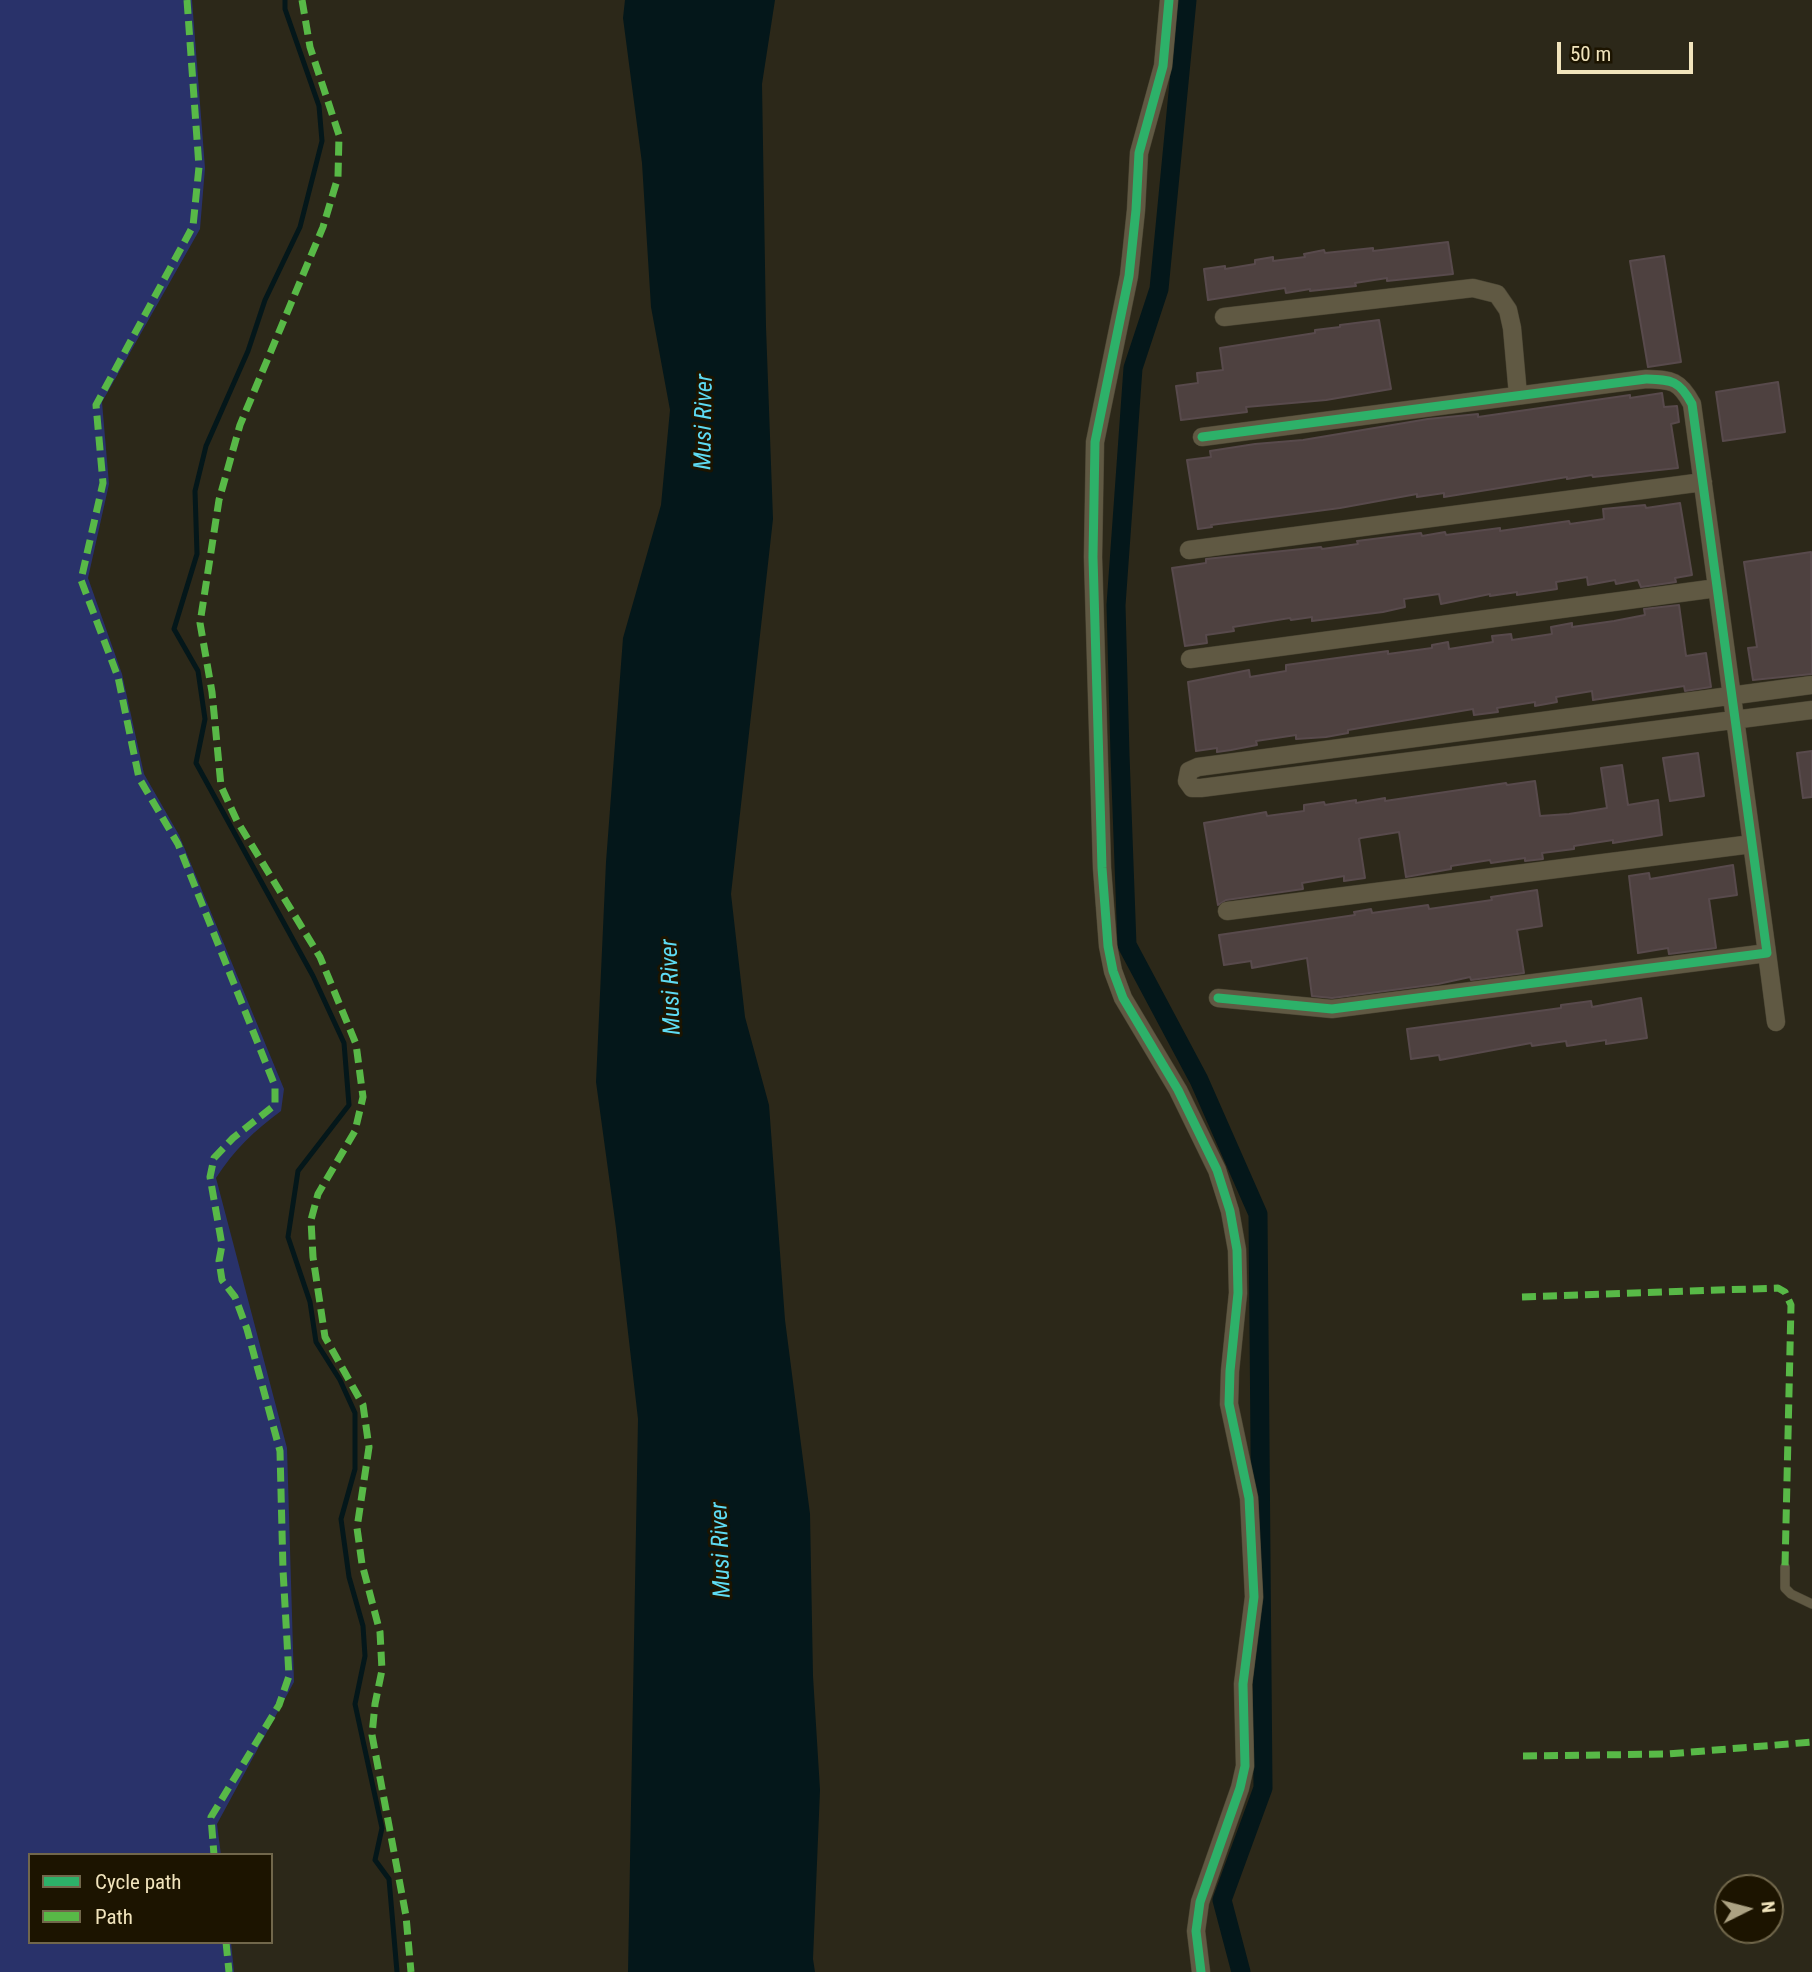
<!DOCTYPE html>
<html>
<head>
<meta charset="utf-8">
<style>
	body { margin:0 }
	#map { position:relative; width:1812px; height:1972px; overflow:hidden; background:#2c2819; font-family:"Roboto Condensed",sans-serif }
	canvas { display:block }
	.legend { position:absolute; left:28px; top:1853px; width:245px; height:91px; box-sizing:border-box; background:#1c1400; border:2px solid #71674b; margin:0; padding:9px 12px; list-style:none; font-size:21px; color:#f1e4bc }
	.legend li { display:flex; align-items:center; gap:14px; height:35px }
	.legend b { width:35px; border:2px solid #71674b }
	.north { position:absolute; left:1714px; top:1874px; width:70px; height:70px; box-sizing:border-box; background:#1c1400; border:2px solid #71674b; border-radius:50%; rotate:84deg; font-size:19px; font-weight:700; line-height:28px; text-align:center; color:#f1e4bc }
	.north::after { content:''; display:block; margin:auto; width:24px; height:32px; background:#aca283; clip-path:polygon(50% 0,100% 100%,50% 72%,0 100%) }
	.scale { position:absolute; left:1557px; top:42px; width:136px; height:32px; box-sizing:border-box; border:4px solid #f1e4bc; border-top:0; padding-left:9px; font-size:21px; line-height:24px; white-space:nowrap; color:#f1e4bc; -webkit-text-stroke:5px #1c1400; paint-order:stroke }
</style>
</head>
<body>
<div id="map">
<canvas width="1812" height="1972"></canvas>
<ul class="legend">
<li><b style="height:9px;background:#2db169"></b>Cycle path</li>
<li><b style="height:9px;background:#58b947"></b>Path</li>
</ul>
<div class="north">N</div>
<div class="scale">50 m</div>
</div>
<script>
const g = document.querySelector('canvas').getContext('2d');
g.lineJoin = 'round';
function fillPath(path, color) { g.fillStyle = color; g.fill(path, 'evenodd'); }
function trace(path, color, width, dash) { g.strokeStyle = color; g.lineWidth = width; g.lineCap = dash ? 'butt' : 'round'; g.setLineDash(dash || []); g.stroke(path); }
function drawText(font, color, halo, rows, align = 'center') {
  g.font = font + ' "Roboto Condensed",sans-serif'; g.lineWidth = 6; g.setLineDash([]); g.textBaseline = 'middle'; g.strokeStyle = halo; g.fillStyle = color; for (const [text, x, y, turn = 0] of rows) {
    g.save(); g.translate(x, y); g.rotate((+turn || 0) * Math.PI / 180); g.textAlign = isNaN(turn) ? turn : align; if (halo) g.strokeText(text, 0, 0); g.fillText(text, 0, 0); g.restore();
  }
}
const green = new Path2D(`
	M 0,0 L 192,0 L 205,168 L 200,229 L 102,402 L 109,484 L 88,578 L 122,674 L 144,774 L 179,835 L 284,1089 L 281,1111 C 254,1131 234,1150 216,1178 L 287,1448 L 294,1682 L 217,1824 L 221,1855 L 30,1855 L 30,1942 L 231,1942 L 234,1972 L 0,1972 Z`);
const water = new Path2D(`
	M 625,0 L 775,0 L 762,84 L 766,327 L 773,519 L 731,894 L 745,1017 L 769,1105 L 785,1320 L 810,1514 L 813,1676 L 820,1790 L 813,1959 L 815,1972 L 628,1972 L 638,1419 L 616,1228 L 596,1082 L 606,862 L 623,638 L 661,505 L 670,410 L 651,307 L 642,163 L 623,18 Z`);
const stream = new Path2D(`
	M 285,0 L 285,9 L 319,106 L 322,141 L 300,227 L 265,300 L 248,351 L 206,446 L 195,491 L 197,554 L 174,629 L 198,671 L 205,719 L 196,763 L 313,976 L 344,1043 L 349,1105 L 298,1171 L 288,1237 L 310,1302 L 316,1342 L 340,1380 L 355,1413 L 355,1469 L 341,1519 L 349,1577 L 363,1626 L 365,1656 L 355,1704 L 382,1828 L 375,1860 L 389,1879 L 397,1972`);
const canal = new Path2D(`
	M 1187,0 L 1159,289 L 1133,368 L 1116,605 L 1120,755 L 1127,945 L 1199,1080 L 1258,1214 L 1263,1788 L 1222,1900 L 1241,1972`);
const building = new Path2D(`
	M 1448,242 L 1453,274 L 1387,281 L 1387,278 L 1355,283 L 1356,286 L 1310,291 L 1310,289 L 1286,293 L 1285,288 L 1208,300 L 1204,269 L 1225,266 L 1225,269 L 1255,264 L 1255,260 L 1273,257 L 1273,261 L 1305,257 L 1304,254 L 1324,250 L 1325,253 L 1373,248 L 1373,251 Z
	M 1664,256 L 1681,362 L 1648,367 L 1630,261 Z
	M 1379,320 L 1391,389 L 1326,400 L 1246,407 L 1247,412 L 1181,420 L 1176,386 L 1198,383 L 1197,373 L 1223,370 L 1220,348 L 1315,333 L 1315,330 L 1340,327 L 1340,325 Z
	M 1778,382 L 1785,432 L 1723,441 L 1716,392 Z
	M 1662,393 L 1664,407 L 1677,406 L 1679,422 L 1671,424 L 1678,468 L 1593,477 L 1592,475 L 1567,479 L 1567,477 L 1444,497 L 1444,493 L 1417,497 L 1417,494 L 1340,508 L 1211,525 L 1212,527 L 1198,529 L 1187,460 L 1211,457 L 1210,451 L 1255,444 L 1303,440 L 1428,419 L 1478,414 L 1478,417 L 1630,395 L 1630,398 Z
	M 1680,503 L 1692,575 L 1675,578 L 1676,582 L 1641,587 L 1638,580 L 1616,584 L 1615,580 L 1588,585 L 1587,577 L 1556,582 L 1557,589 L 1517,595 L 1517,592 L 1490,596 L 1490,594 L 1441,604 L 1439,594 L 1404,599 L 1405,607 L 1383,612 L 1312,621 L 1312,617 L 1291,620 L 1290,618 L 1233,627 L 1234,631 L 1206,635 L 1207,643 L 1185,646 L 1172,568 L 1206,563 L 1206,559 L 1321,547 L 1322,549 L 1358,544 L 1357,541 L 1421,533 L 1422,536 L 1445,532 L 1446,535 L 1500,528 L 1500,531 L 1569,521 L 1570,524 L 1604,519 L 1603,509 L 1645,505 L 1646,508 Z
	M 1811,552 L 1812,674 L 1753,680 L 1748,648 L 1757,647 L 1744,562 Z
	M 1679,605 L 1686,656 L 1706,653 L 1711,687 L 1685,691 L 1684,686 L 1593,700 L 1592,691 L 1556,697 L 1557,702 L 1535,706 L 1535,702 L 1497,708 L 1498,712 L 1474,715 L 1473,709 L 1348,730 L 1348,733 L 1326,737 L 1296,739 L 1296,735 L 1256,741 L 1257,745 L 1231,750 L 1217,752 L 1217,748 L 1196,751 L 1188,682 L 1249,670 L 1250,677 L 1286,671 L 1286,665 L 1388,651 L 1388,654 L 1432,648 L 1432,645 L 1448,642 L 1449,649 L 1493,642 L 1492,636 L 1511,634 L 1512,640 L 1552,634 L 1551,627 L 1572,623 L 1572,627 L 1614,621 L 1645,615 L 1644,609 Z
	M 1812,751 L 1812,797 L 1803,798 L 1797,753 Z
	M 1698,753 L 1704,796 L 1670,801 L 1663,758 Z
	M 1622,765 L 1628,805 L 1658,800 L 1662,835 L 1613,843 L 1613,840 L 1574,846 L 1574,849 L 1542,853 L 1543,859 L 1525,861 L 1525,858 L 1491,863 L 1490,860 L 1451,866 L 1451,869 L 1406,877 L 1399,832 L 1361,838 L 1359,839 L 1365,878 L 1344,881 L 1344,876 L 1302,883 L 1303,889 L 1226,900 L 1218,905 L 1204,823 L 1266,812 L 1267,816 L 1304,811 L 1304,805 L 1324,802 L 1325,805 L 1356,800 L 1356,803 L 1385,798 L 1385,801 L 1506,783 L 1507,785 L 1535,781 L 1540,816 L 1569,814 L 1607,808 L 1601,768 Z
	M 1733,865 L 1737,895 L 1709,899 L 1716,948 L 1669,954 L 1668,948 L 1638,953 L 1629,876 L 1649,873 L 1650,879 Z
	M 1537,890 L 1542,926 L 1517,930 L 1524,973 L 1471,980 L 1470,977 L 1438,984 L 1332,998 L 1312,996 L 1307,958 L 1252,968 L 1251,961 L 1224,965 L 1219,935 L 1355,915 L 1354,912 L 1371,909 L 1372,913 L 1428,905 L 1429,909 L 1492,900 L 1491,897 Z
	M 1641,998 L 1647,1038 L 1606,1044 L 1606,1040 L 1567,1046 L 1566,1041 L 1532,1046 L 1531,1043 L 1440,1060 L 1439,1055 L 1411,1059 L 1407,1029 L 1561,1008 L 1561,1005 L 1591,1001 L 1592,1007 Z`);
const service = new Path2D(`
	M 1785,1567 L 1785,1588 L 1791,1594 L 1812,1604`);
const minor = new Path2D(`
	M 1169,0 L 1163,66 L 1139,153 L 1136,210 L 1129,276 L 1095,442 L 1093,557 L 1102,868 L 1108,946 L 1113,971 L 1123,998 L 1178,1090 L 1217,1170 L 1230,1211 L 1237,1250 L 1238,1293 L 1230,1371 L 1229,1404 L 1249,1498 L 1254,1597 L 1243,1684 L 1245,1766 L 1240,1788 L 1200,1902 L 1196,1931 L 1201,1972
	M 1224,317 L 1473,288 L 1497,294 L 1508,310 L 1512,328 L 1518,395
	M 1202,437 L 1646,379 C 1672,380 1679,380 1692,404 L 1767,953 L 1332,1009 L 1218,998
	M 1189,550 L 1703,482
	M 1190,659 L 1717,588
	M 1812,685 L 1198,767 L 1189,771 L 1187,781 L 1192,788 L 1201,788 L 1812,710
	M 1227,911 L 1752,844
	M 1767,953 L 1776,1022`);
const quiet = new Path2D(`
	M 187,0 L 199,167 L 193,226 L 96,405 L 103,483 L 81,580 L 118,677 L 139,778 L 178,844 L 275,1086 L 275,1105 L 233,1138 L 214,1158 L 210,1177 L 222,1245 L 219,1261 L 222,1280 L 235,1297 L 247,1329 L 280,1451 L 283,1570 L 289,1676 L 279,1705 L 211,1817 L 214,1855
	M 302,0 L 310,47 L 339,135 L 338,177 L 323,227 L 240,425 L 219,500 L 200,623 L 212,692 L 221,786 L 237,821 L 320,957 L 356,1044 L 363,1097 L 355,1131 L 318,1194 L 311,1220 L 313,1257 L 325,1337 L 363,1405 L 369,1447 L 357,1528 L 362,1564 L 380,1632 L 382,1670 L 375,1704 L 372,1735 L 406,1916 L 411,1972
	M 1522,1297 L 1778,1288 L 1785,1292 L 1791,1305 L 1785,1567
	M 1523,1756 L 1668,1754 L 1812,1742
	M 226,1942 L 229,1972`);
const cycleway = new Path2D(`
	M 1169,0 L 1163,66 L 1139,153 L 1136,210 L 1129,276 L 1095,442 L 1093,557 L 1102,868 L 1108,946 L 1113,971 L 1123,998 L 1178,1090 L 1217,1170 L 1230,1211 L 1237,1250 L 1238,1293 L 1230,1371 L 1229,1404 L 1249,1498 L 1254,1597 L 1243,1684 L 1245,1766 L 1240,1788 L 1200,1902 L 1196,1931 L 1201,1972
	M 1202,437 L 1646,379 C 1672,380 1679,380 1692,404 L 1767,953 L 1332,1009 L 1218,998`);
const waterNames = [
	["Musi River",705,422,-89],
	["Musi River",672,987,-92],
	["Musi River",722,1550,-92]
];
fillPath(green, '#29326a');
fillPath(water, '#04171a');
trace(stream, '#04171a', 5);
trace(canal, '#04171a', 19);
fillPath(building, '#4e4140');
trace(building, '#584a4c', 2);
trace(service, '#484332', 10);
trace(minor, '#484332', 19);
trace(service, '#605943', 9);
trace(minor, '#605943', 18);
trace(quiet, '#58b947', 7, [14, 7]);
trace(cycleway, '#2db169', 9);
drawText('italic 24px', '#5edbf2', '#1c1400', waterNames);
</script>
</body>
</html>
